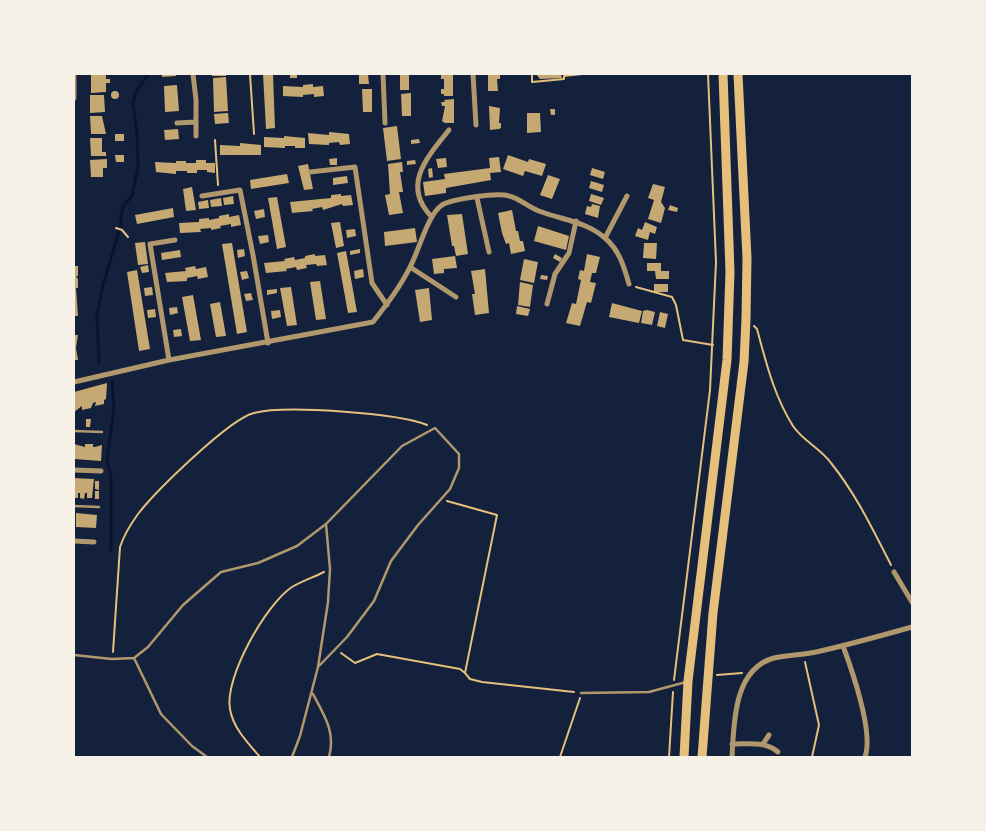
<!DOCTYPE html>
<html>
<head>
<meta charset="utf-8">
<style>
	body { margin:0 }
	#map { position:relative; width:986px; height:831px; overflow:hidden; background:#14213d; font-family:"Sofia Sans Condensed",sans-serif }
	canvas { display:block }
	.frame { position:absolute; inset:0; border:75px solid #f6f1e7; pointer-events:none }
</style>
</head>
<body>
<div id="map">
<canvas width="986" height="831"></canvas>
<div class="frame"></div>
</div>
<script>
const g = document.querySelector('canvas').getContext('2d');
g.lineJoin = 'round';
function trace(path, color, width, dash) { g.strokeStyle = color; g.lineWidth = width; g.lineCap = dash ? 'butt' : 'round'; g.setLineDash(dash || []); g.stroke(path); }
function fillPath(path, color) { g.fillStyle = color; g.fill(path, 'evenodd'); }
const stream = new Path2D(`
	M 99,363 L 97,314 L 103,285 L 121,225 L 121,214 L 124,205 L 132,196 L 138,167 L 137,134 L 133,103 L 136,92 L 148,74
	M 111,550 L 111,477 L 107,460 L 114,408 L 112,382`);
const building = new Path2D(`
	M 162,74 L 176,74 L 176,76 L 162,77 Z
	M 212,74 L 226,74 L 226,76 L 212,76 Z
	M 263,74 L 273,74 L 275,128 L 266,129 Z
	M 290,74 L 297,74 L 297,78 L 290,78 Z
	M 359,74 L 368,74 L 369,84 L 359,84 Z
	M 400,74 L 409,74 L 409,90 L 400,90 Z
	M 443,74 L 453,74 L 453,96 L 444,96 L 444,94 L 441,94 L 441,89 L 444,89 L 444,79 L 441,79 L 441,75 Z
	M 488,74 L 500,74 L 500,79 L 497,79 L 498,91 L 488,91 Z
	M 536,74 L 561,74 L 562,78 L 540,79 Z
	M 91,75 L 106,75 L 106,79 L 110,79 L 110,83 L 106,83 L 106,92 L 91,93 Z
	M 226,77 L 228,111 L 214,112 L 213,78 Z
	M 313,84 L 313,87 L 323,86 L 324,96 L 314,97 L 314,94 L 303,95 L 303,97 L 283,96 L 283,86 L 303,87 L 303,85 Z
	M 177,85 L 179,111 L 165,112 L 164,86 Z
	M 362,89 L 372,89 L 372,112 L 363,112 Z
	M111 95a4 4 0 1 1 8 0a4 4 0 1 1-8 0Z
	M 411,93 L 411,116 L 402,116 L 401,94 Z
	M 90,95 L 104,95 L 105,112 L 90,113 Z
	M 454,99 L 454,123 L 445,123 L 442,121 L 445,106 L 442,106 L 441,102 L 445,102 L 444,100 Z
	M 489,106 L 500,108 L 499,123 L 501,123 L 501,128 L 499,129 L 490,130 Z
	M 550,109 L 555,109 L 555,115 L 551,115 Z
	M 228,113 L 229,123 L 215,124 L 214,114 Z
	M 527,113 L 540,113 L 541,132 L 527,133 Z
	M 90,116 L 102,116 L 106,134 L 91,134 Z
	M 397,126 L 401,159 L 387,161 L 383,128 Z
	M 178,129 L 179,139 L 165,140 L 164,130 Z
	M 329,132 L 349,134 L 350,144 L 340,145 L 339,142 L 329,143 L 329,145 L 309,144 L 308,133 L 329,135 Z
	M 115,134 L 124,134 L 124,141 L 115,141 Z
	M 284,136 L 305,138 L 305,148 L 295,148 L 295,146 L 285,146 L 285,148 L 264,147 L 264,137 L 284,138 Z
	M 90,138 L 102,138 L 102,152 L 106,152 L 106,156 L 91,156 Z
	M 419,139 L 420,143 L 411,144 L 411,140 Z
	M 240,143 L 261,145 L 261,155 L 220,155 L 220,145 L 240,146 Z
	M 115,155 L 124,155 L 124,162 L 116,162 Z
	M 508,155 L 528,162 L 529,159 L 546,164 L 542,176 L 525,171 L 523,176 L 503,169 Z
	M 499,157 L 501,172 L 490,173 L 491,180 L 446,188 L 446,193 L 425,196 L 423,182 L 445,179 L 444,174 L 490,168 L 489,158 Z
	M 337,158 L 337,165 L 330,165 L 329,159 Z
	M 446,158 L 447,167 L 438,168 L 436,159 Z
	M 107,159 L 107,168 L 103,168 L 103,177 L 91,177 L 90,160 Z
	M 196,160 L 206,160 L 206,163 L 215,163 L 215,173 L 207,172 L 207,170 L 197,170 L 197,173 L 187,173 L 187,171 L 176,171 L 176,174 L 156,172 L 155,162 L 176,163 L 176,161 L 186,161 L 186,163 L 196,163 Z
	M 415,160 L 416,164 L 407,165 L 407,161 Z
	M 402,162 L 403,172 L 400,172 L 403,192 L 399,192 L 403,213 L 389,215 L 385,195 L 390,194 L 388,164 Z
	M 308,164 L 313,189 L 304,190 L 298,166 Z
	M 432,168 L 433,177 L 429,178 L 428,169 Z
	M 592,168 L 605,172 L 603,179 L 590,175 Z
	M 287,174 L 289,183 L 251,189 L 250,180 Z
	M 548,175 L 560,179 L 552,199 L 540,195 Z
	M 347,176 L 348,183 L 333,185 L 333,178 Z
	M 591,181 L 604,185 L 602,192 L 589,188 Z
	M 653,184 L 665,187 L 661,202 L 665,208 L 661,223 L 648,219 L 654,200 L 648,198 Z
	M 192,187 L 196,210 L 186,211 L 183,189 Z
	M 341,194 L 341,196 L 351,195 L 353,205 L 343,206 L 342,204 L 323,210 L 322,207 L 312,209 L 313,211 L 292,213 L 290,202 L 331,198 L 331,195 Z
	M 591,194 L 604,198 L 601,205 L 589,201 Z
	M 233,196 L 234,204 L 224,205 L 223,198 Z
	M 277,197 L 286,247 L 277,249 L 268,198 Z
	M 221,198 L 222,206 L 211,207 L 210,200 Z
	M 208,200 L 209,208 L 199,209 L 198,202 Z
	M 592,204 L 600,206 L 598,218 L 585,214 L 587,206 L 591,207 Z
	M 670,205 L 678,208 L 677,212 L 668,210 Z
	M 173,208 L 174,217 L 137,224 L 135,215 Z
	M 264,209 L 265,217 L 256,219 L 254,211 Z
	M 512,210 L 516,231 L 518,231 L 520,241 L 523,241 L 525,251 L 511,254 L 509,243 L 506,244 L 502,233 L 498,213 Z
	M 229,214 L 229,217 L 239,215 L 241,225 L 231,227 L 231,224 L 220,226 L 221,228 L 211,230 L 211,228 L 200,229 L 201,232 L 180,233 L 179,223 L 199,222 L 199,219 L 209,218 L 209,220 L 219,218 L 219,216 Z
	M 462,214 L 468,254 L 456,256 L 454,246 L 452,246 L 447,215 Z
	M 340,222 L 344,246 L 336,248 L 331,223 Z
	M 645,222 L 657,227 L 655,234 L 650,232 L 648,240 L 635,236 L 638,228 L 642,230 Z
	M 538,226 L 569,236 L 566,250 L 534,241 Z
	M 415,228 L 417,242 L 385,246 L 384,232 Z
	M 355,229 L 356,236 L 347,238 L 346,230 Z
	M 268,235 L 269,242 L 260,244 L 258,236 Z
	M 145,242 L 148,264 L 138,265 L 135,243 Z
	M 232,243 L 247,332 L 237,334 L 222,244 Z
	M 644,243 L 657,243 L 656,259 L 643,258 Z
	M 244,249 L 245,256 L 238,258 L 237,250 Z
	M 360,249 L 360,253 L 350,255 L 350,251 Z
	M 180,250 L 181,257 L 162,260 L 161,253 Z
	M 346,251 L 357,312 L 348,313 L 337,253 Z
	M 315,254 L 315,256 L 325,255 L 327,265 L 317,266 L 316,264 L 306,265 L 307,268 L 297,270 L 296,267 L 286,269 L 287,271 L 266,273 L 264,263 L 285,261 L 284,259 L 294,257 L 295,260 L 305,258 L 305,256 Z
	M 555,254 L 562,258 L 560,262 L 553,258 Z
	M 587,254 L 600,257 L 596,273 L 592,273 L 590,282 L 596,283 L 591,303 L 587,302 L 580,326 L 566,323 L 572,303 L 576,304 L 581,280 L 578,279 L 580,270 L 584,271 Z
	M 455,256 L 457,268 L 444,269 L 444,273 L 434,274 L 432,259 Z
	M 524,259 L 538,262 L 534,283 L 520,280 Z
	M 647,263 L 661,263 L 661,271 L 669,271 L 669,279 L 656,279 L 655,271 L 647,271 Z
	M 148,265 L 149,272 L 142,273 L 140,267 Z
	M 74,266 L 78,266 L 78,276 L 76,276 L 78,279 L 78,288 L 76,288 L 78,316 L 74,316 Z
	M 195,266 L 196,269 L 206,267 L 208,277 L 198,279 L 197,276 L 187,278 L 187,281 L 167,282 L 165,273 L 186,271 L 185,268 Z
	M 363,269 L 364,277 L 355,279 L 354,271 Z
	M 485,269 L 489,313 L 475,315 L 472,294 L 475,294 L 471,271 Z
	M 137,270 L 150,349 L 139,351 L 127,272 Z
	M 247,271 L 249,278 L 242,280 L 240,272 Z
	M 541,275 L 548,276 L 547,280 L 540,279 Z
	M 320,281 L 326,319 L 316,320 L 310,282 Z
	M 520,282 L 533,285 L 530,307 L 518,305 Z
	M 654,284 L 668,284 L 668,292 L 654,292 Z
	M 152,287 L 153,295 L 145,296 L 144,288 Z
	M 291,287 L 297,325 L 287,326 L 280,288 Z
	M 429,288 L 432,320 L 420,322 L 415,290 Z
	M 277,289 L 277,293 L 267,295 L 267,290 Z
	M 251,293 L 253,300 L 246,301 L 244,294 Z
	M 193,295 L 201,340 L 190,341 L 182,297 Z
	M 220,302 L 226,336 L 216,337 L 210,304 Z
	M 612,303 L 642,311 L 639,323 L 609,317 Z
	M 517,306 L 530,309 L 528,316 L 516,314 Z
	M 177,307 L 178,313 L 170,315 L 169,308 Z
	M 155,309 L 156,317 L 148,318 L 147,310 Z
	M 280,310 L 281,317 L 272,319 L 271,311 Z
	M 647,310 L 655,312 L 652,325 L 641,323 L 643,311 Z
	M 660,312 L 668,314 L 665,328 L 657,326 Z
	M 181,329 L 182,336 L 174,337 L 173,330 Z
	M 74,335 L 78,335 L 76,348 L 78,360 L 74,360 Z
	M 107,383 L 106,399 L 104,400 L 104,404 L 95,406 L 96,402 L 93,403 L 91,408 L 82,410 L 82,406 L 74,412 L 74,392 Z
	M 86,419 L 91,419 L 90,427 L 86,427 Z
	M 74,444 L 85,447 L 85,444 L 93,444 L 93,447 L 95,447 L 102,445 L 101,461 L 74,459 Z
	M 74,478 L 94,479 L 92,498 L 87,498 L 87,493 L 85,493 L 84,499 L 80,498 L 80,493 L 78,493 L 78,498 L 74,498 Z
	M 95,481 L 99,481 L 99,490 L 95,489 Z
	M 95,491 L 99,491 L 99,499 L 95,499 Z
	M 76,513 L 97,515 L 96,528 L 76,527 Z`);
const path = new Path2D(`
	M 250,74 L 254,134
	M 532,74 L 532,82 L 564,79 L 564,76 L 582,74
	M 215,140 L 218,185
	M 116,228 L 122,230 L 128,237
	M 636,287 L 672,297 L 676,305 L 683,340 L 713,345
	M 754,326 L 757,329 C 766,362 774,396 793,426 C 802,440 821,449 831,463 C 856,494 873,530 891,565
	M 447,501 L 497,515 L 465,673 L 470,679 L 482,682 L 574,692
	M 113,652 L 120,547 C 124,535 130,525 138,514 C 155,492 229,419 254,413 C 285,405 398,413 427,425
	M 341,653 L 355,663 L 377,654 L 460,669 L 465,673
	M 805,662 L 819,725 L 812,757
	M 717,675 L 742,673
	M 674,680 L 710,390 L 716,262 L 708,74
	M 260,757 C 248,743 233,728 230,709 C 224,678 266,604 292,587 C 302,581 314,577 324,572
	M 560,757 L 580,698
	M 669,757 L 673,692`);
const service = new Path2D(`
	M 74,431 L 102,432
	M 74,506 L 99,507
	M 74,655 L 112,659 L 134,658 L 148,647 L 183,605 L 221,572 L 258,563 L 297,546 L 326,524 L 402,446 L 435,428 L 459,454 L 459,468 L 450,489 L 418,525 L 391,561 L 374,601 L 347,637 L 318,667 L 300,736 L 292,757
	M 134,658 L 161,714 L 192,746 L 207,757
	M 318,667 L 328,602 L 330,569 L 326,524
	M 581,693 L 649,692 L 686,682
	M 313,694 C 324,715 336,732 329,757`);
const minor = new Path2D(`
	M 193,74 L 196,100 L 196,136
	M 383,74 L 385,123
	M 473,74 L 476,125
	M 74,98 L 74,74
	M 177,123 L 196,122
	M 310,172 L 355,167 L 372,283 L 387,305
	M 202,196 L 240,190 L 253,255 L 268,343
	M 477,198 L 489,252
	M 431,216 C 401,185 428,156 449,130
	M 605,238 L 627,196
	M 410,267 L 456,297
	M 547,304 L 555,274 L 569,253 L 576,221
	M 169,360 L 150,244 L 175,240
	M 74,382 L 169,360 L 373,322 C 387,304 401,286 411,265 C 419,250 428,214 442,205 C 452,199 497,192 509,196 C 519,198 528,207 539,211 C 562,220 585,221 605,238 C 620,251 624,267 629,284
	M 74,470 L 101,471
	M 74,541 L 94,542
	M 894,572 L 912,602
	M 843,646 C 852,670 874,733 865,757
	M 732,744 C 748,744 765,741 778,752
	M 763,744 L 769,735
	M 732,757 C 734,725 733,669 774,658 C 787,655 802,655 816,652 C 848,645 880,636 912,627`);
const trunk = new Path2D(`
	M 684,757 L 688,681 L 727,360 L 730,272 L 723,74
	M 702,757 L 713,613 L 744,362 L 746,319 L 747,258 L 738,74`);
trace(stream, '#0b132b', 3);
fillPath(building, '#c6a872');
trace(path, '#e5c07b', 2);
trace(service, '#b1986c', 2.5);
trace(minor, '#b1986c', 5);
trace(trunk, '#e5c07b', 9);
</script>
</body>
</html>
